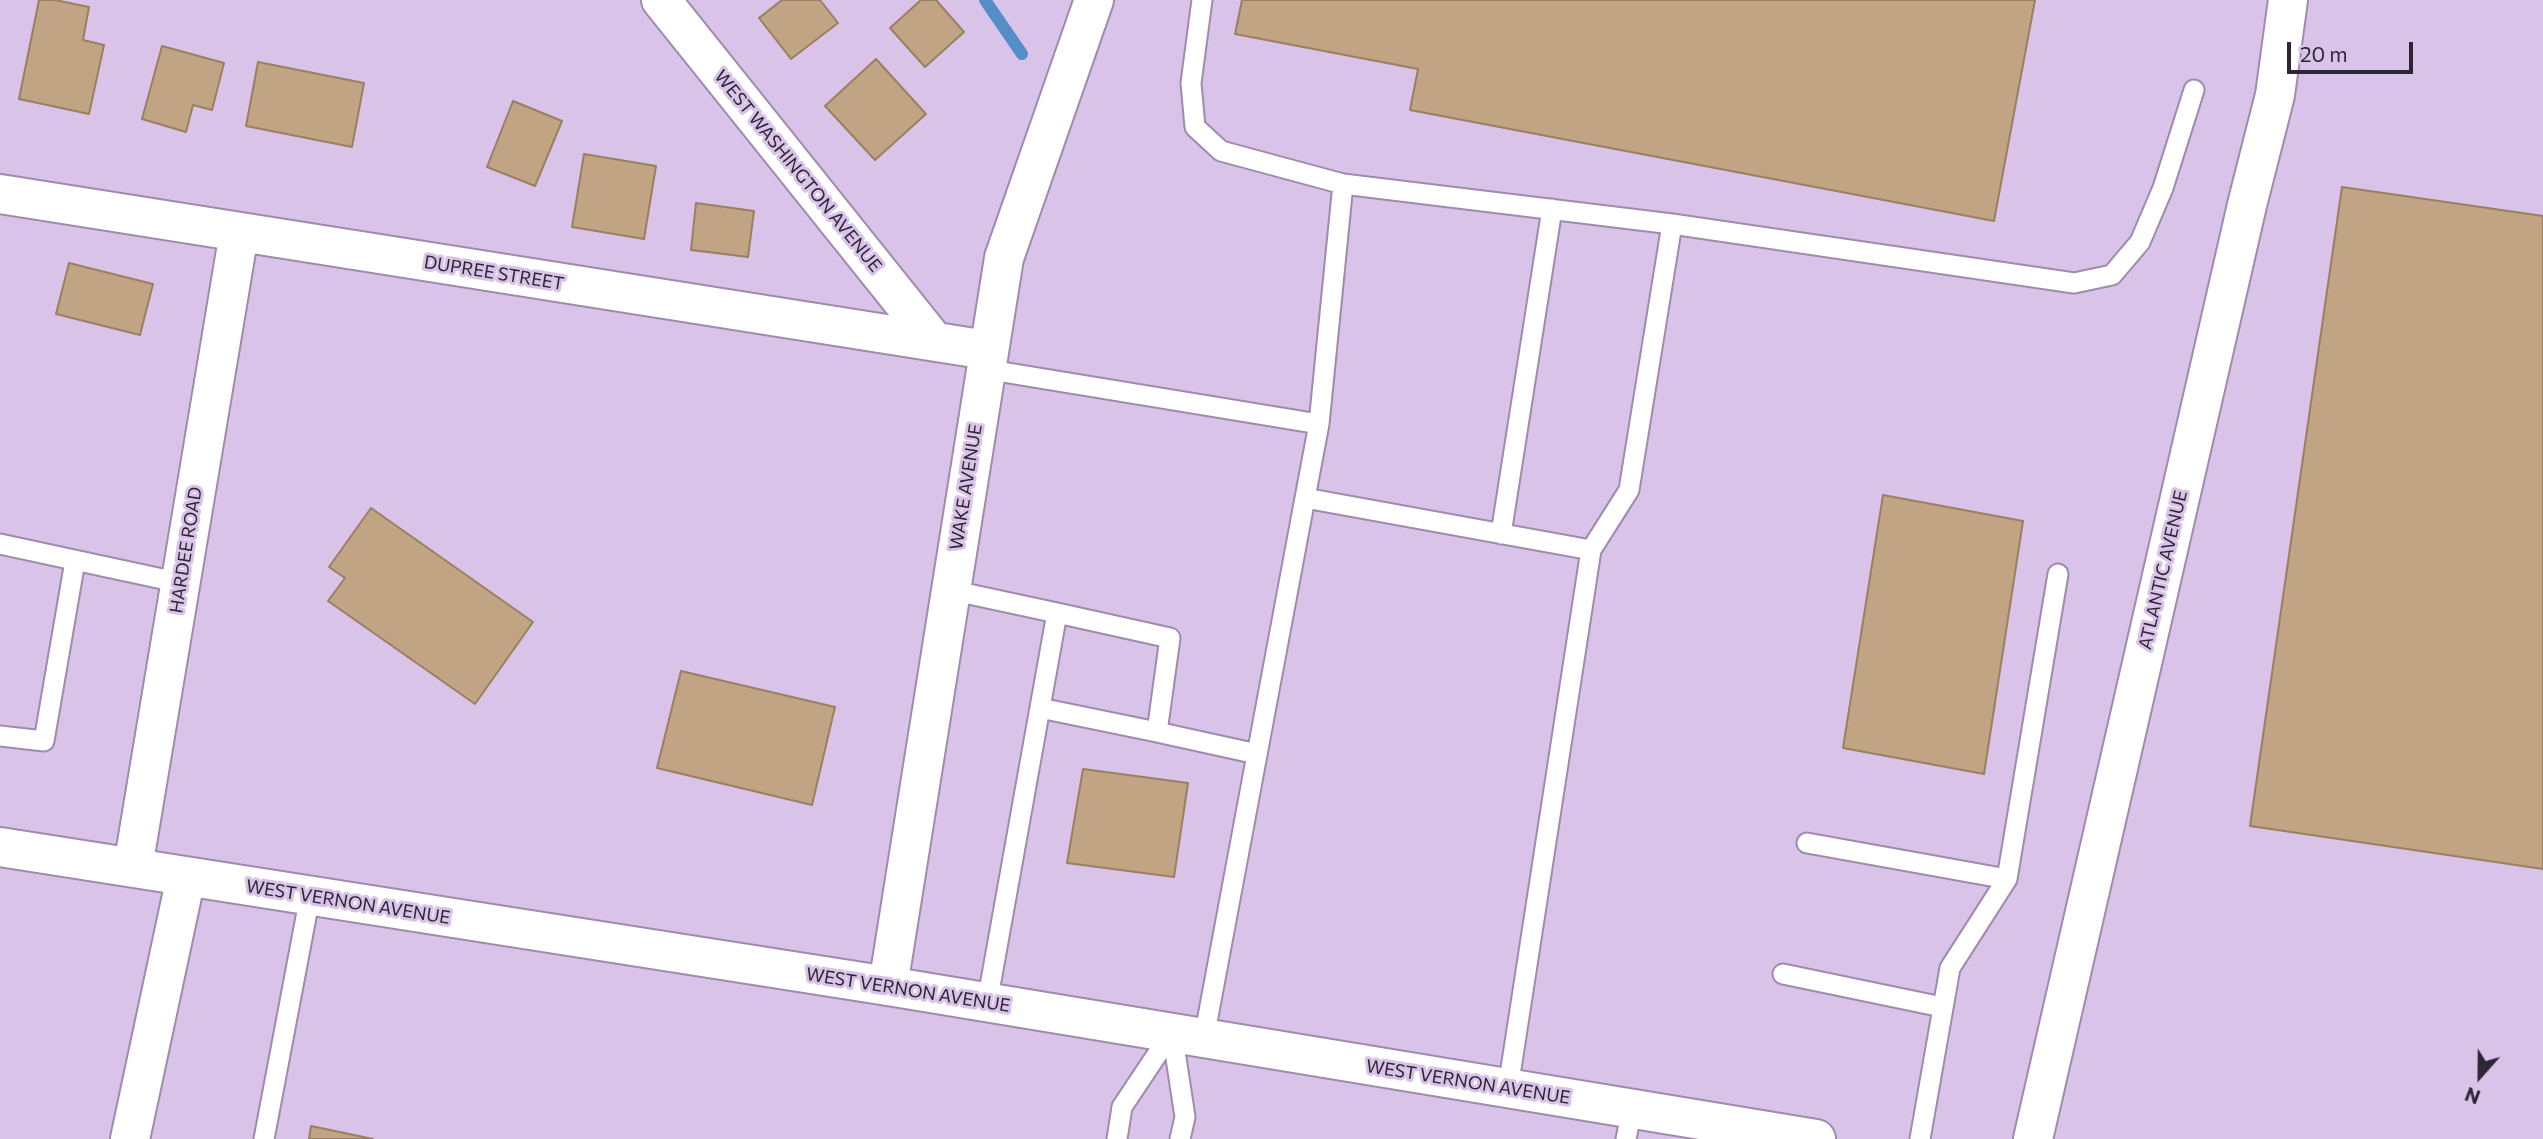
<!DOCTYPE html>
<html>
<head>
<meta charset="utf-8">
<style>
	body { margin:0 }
	#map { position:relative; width:2543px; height:1139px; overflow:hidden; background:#d9c3e8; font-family:Commissioner,sans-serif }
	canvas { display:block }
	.north { position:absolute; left:2445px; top:1041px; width:70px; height:70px; -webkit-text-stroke:5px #d9c3e8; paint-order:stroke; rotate:201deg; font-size:19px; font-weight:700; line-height:28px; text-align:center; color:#2e2634 }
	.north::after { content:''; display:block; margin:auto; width:24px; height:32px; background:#2e2634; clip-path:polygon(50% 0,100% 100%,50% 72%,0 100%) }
	.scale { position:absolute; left:2287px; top:42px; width:126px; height:32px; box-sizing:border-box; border:4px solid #2e2634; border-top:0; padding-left:9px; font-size:21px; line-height:24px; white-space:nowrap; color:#2e2634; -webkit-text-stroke:5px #d9c3e8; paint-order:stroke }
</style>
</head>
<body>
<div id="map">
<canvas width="2543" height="1139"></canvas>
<div class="north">N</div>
<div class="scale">20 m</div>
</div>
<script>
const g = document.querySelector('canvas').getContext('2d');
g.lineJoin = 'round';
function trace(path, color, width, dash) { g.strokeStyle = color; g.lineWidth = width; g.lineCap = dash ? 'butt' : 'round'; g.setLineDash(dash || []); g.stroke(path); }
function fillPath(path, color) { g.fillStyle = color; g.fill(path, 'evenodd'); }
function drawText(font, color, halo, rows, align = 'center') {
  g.font = font + ' Commissioner,sans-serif'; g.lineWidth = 6; g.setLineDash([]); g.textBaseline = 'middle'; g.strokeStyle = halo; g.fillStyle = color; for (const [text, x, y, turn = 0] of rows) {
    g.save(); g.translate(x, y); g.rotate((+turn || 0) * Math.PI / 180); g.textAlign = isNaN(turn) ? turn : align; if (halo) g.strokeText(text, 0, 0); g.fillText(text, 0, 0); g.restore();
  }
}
const stream = new Path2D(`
	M 985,0 L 1022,54`);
const building = new Path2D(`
	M 39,0 L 55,0 L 89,7 L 83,40 L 104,45 L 89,114 L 19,99 Z
	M 782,0 L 820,0 L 838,23 L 791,59 L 759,18 Z
	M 921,0 L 936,0 L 964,32 L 925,67 L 890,28 Z
	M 1242,0 L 2035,0 L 1994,221 L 1410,110 L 1418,69 L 1235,34 Z
	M 162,46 L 224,63 L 212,110 L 193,105 L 186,132 L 142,119 Z
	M 876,59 L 926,114 L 875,160 L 825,106 Z
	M 258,62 L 364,83 L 352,147 L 246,126 Z
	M 513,101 L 562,121 L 535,186 L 487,167 Z
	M 584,154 L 656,166 L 644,239 L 572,227 Z
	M 2342,187 L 2543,216 L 2543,869 L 2250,826 Z
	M 696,203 L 754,211 L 748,257 L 691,250 Z
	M 69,263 L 153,284 L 140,335 L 56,314 Z
	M 1883,495 L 2023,521 L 1984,774 L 1843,748 Z
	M 371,508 L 533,622 L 475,704 L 328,601 L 345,578 L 329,567 Z
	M 681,671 L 835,707 L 812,805 L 657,768 Z
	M 1083,769 L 1188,783 L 1174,877 L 1067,863 Z
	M 311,1126 L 373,1139 L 309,1139 Z`);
const service = new Path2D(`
	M 1202,0 L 1191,83 L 1195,127 L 1221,151 L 1343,184
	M 1672,224 L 2074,283 L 2112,275 L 2140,242 L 2163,188 L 2194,90
	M 984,369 L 1319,424 L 1305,498
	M 1319,424 L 1343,184 L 1672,224 L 1629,490 L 1591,550
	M 1501,534 L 1552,209
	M 0,544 L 181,583
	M 950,590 L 1057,613 L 987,1003
	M 1057,613 L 1170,638 L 1157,732 L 1257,754
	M 1040,708 L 1157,732
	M 0,736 L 44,741 L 75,561
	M 1807,843 L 2007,879
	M 1783,974 L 1942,1007
	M 1172,1032 L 1185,1117 L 1180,1139
	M 1204,1038 L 1305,498 L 1591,550 L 1508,1088
	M 264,1139 L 310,896
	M 1117,1139 L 1122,1107 L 1172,1032
	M 1626,1139 L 1632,1109
	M 1920,1139 L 1950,968 L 2007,879 L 2058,574`);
const minor = new Path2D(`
	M 661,0 L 934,341
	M 0,194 L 987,350
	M 133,867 L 239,233
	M 888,986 L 1004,258 L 1094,0
	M 2033,1139 L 2247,205 L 2275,95 L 2288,0`);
const tertiary = new Path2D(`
	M 130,1139 L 186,877`);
const primary = new Path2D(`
	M 0,847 L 888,986 L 1816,1139`);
const streetNames = [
	["WEST WASHINGTON AVENUE",798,171,51],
	["DUPREE STREET",494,273,9],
	["WAKE AVENUE",966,487,-81],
	["HARDEE ROAD",186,550,-81],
	["ATLANTIC AVENUE",2163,570,-77],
	["WEST VERNON AVENUE",348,902,9],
	["WEST VERNON AVENUE",908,990,9],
	["WEST VERNON AVENUE",1468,1082,9]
];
trace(stream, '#558dc7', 12);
fillPath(building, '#c0a484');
trace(building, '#9a7f60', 2);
trace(service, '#9f8bae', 23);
trace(minor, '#9f8bae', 42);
trace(tertiary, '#9f8bae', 42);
trace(primary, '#9f8bae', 42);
trace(service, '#fff', 19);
trace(minor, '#fff', 38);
trace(tertiary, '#fff', 38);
trace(primary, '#fff', 38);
drawText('18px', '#2e2634', '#d9c3e8', streetNames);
</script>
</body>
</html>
